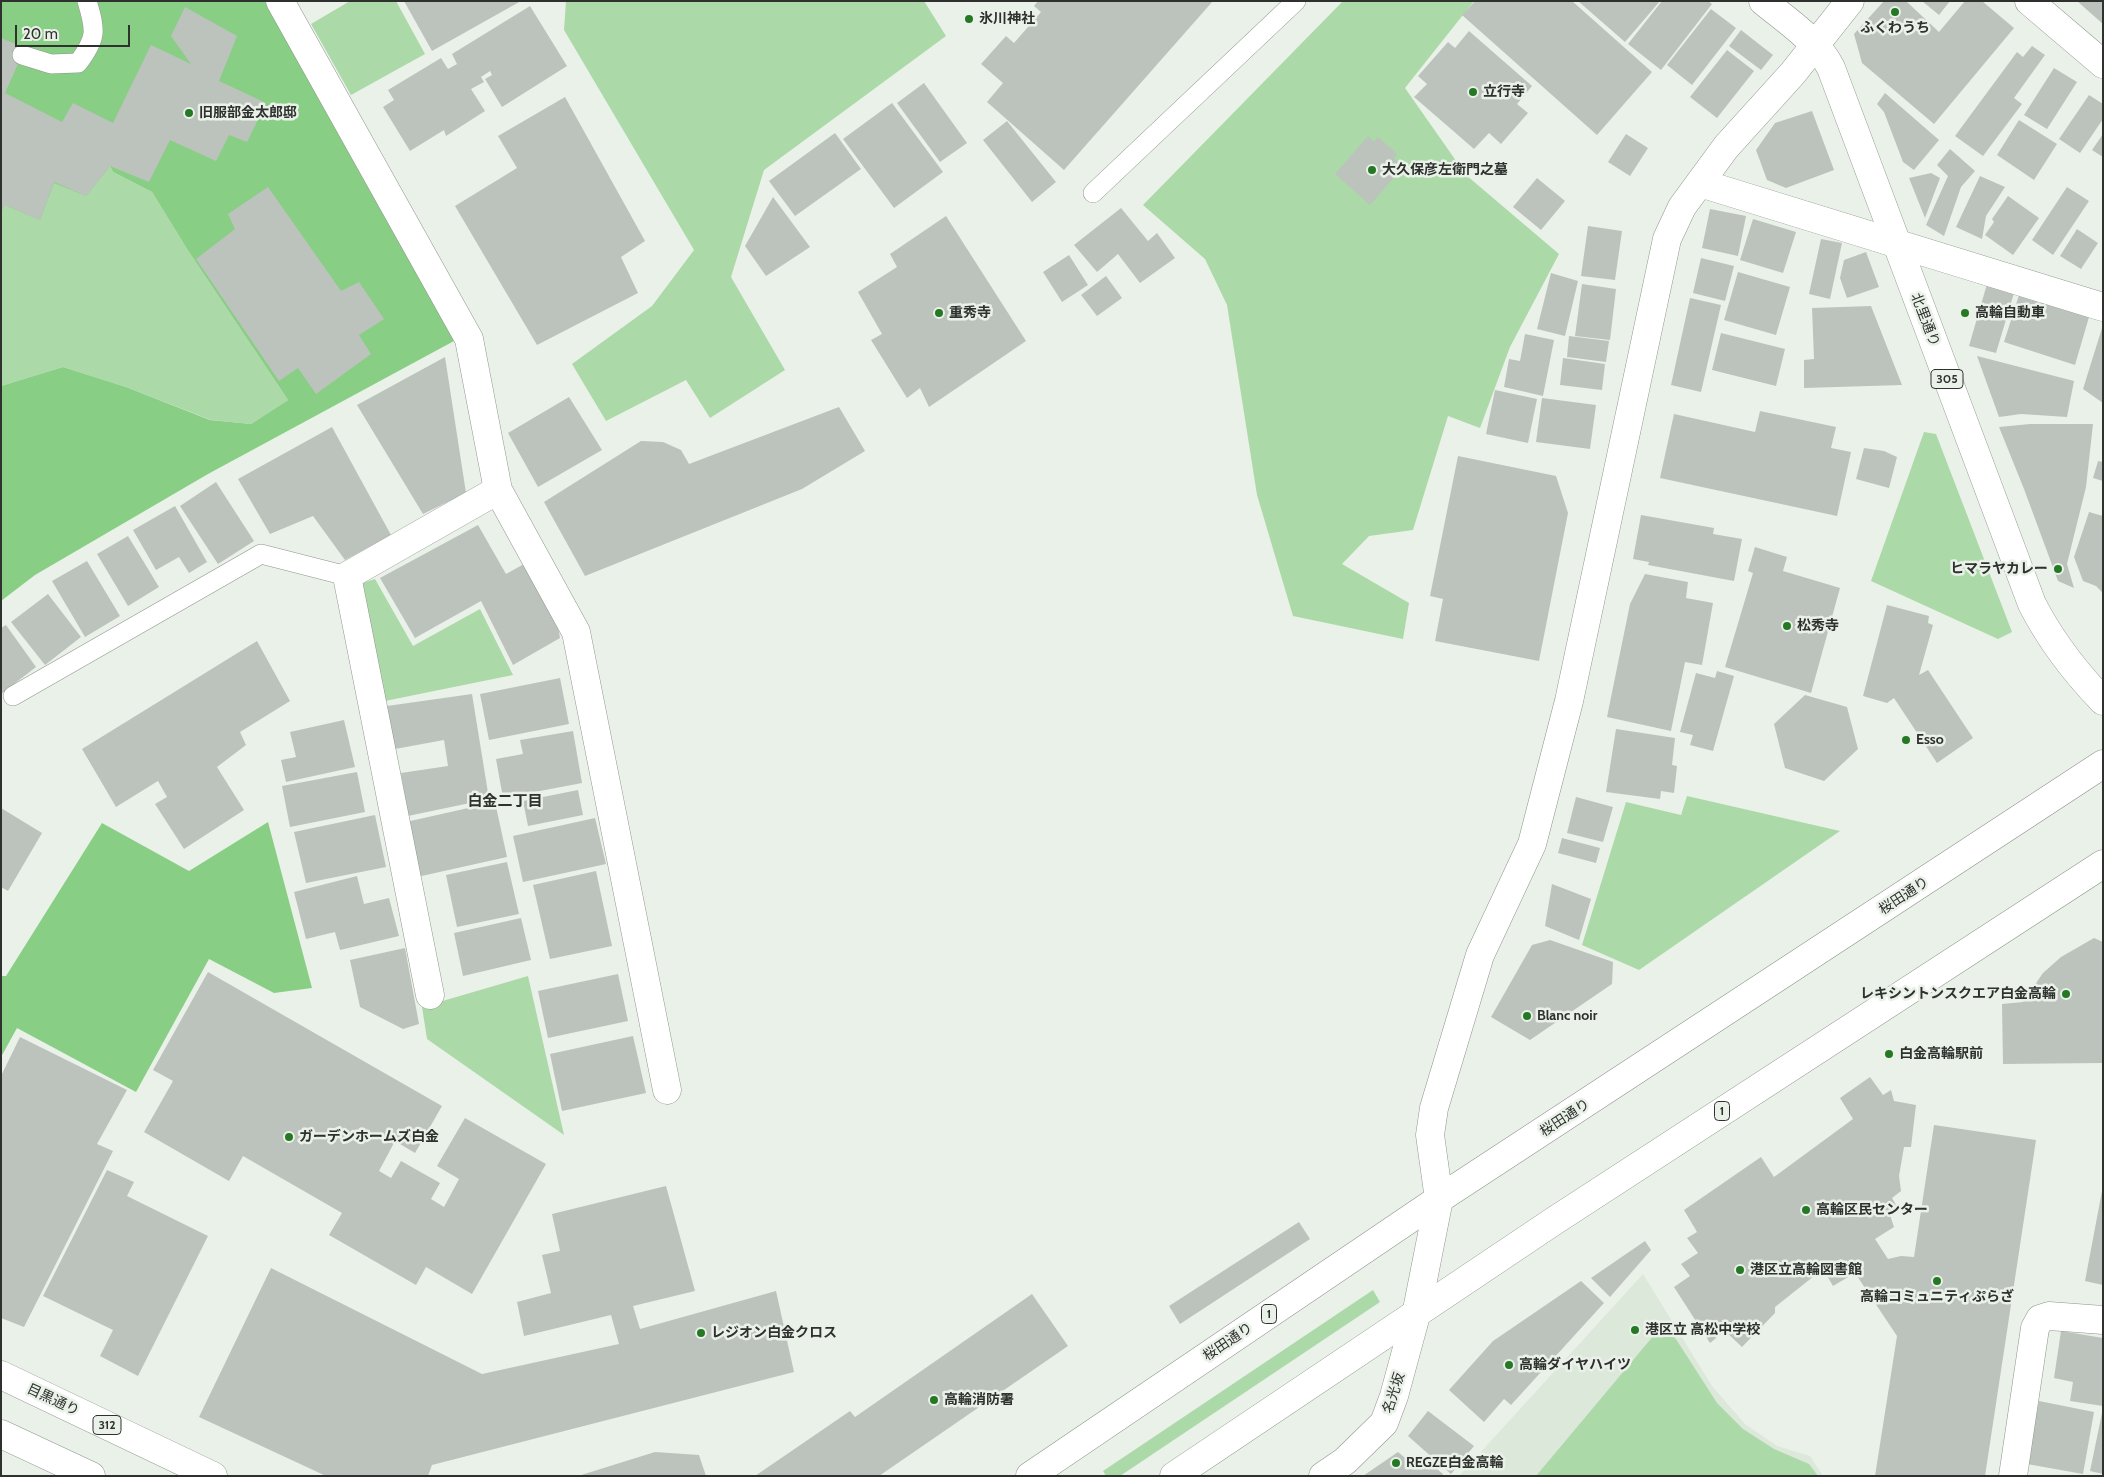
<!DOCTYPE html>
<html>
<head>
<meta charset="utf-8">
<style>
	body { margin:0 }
	#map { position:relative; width:2104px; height:1477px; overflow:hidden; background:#eaf1e9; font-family:Cabin,sans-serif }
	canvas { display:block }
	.frame { position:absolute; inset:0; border:2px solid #2e312e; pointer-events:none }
	.scale { position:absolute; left:15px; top:25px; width:115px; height:22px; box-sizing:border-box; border:2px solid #2e312e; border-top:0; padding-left:6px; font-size:15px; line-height:18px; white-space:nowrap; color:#2e312e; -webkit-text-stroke:4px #eaf1e9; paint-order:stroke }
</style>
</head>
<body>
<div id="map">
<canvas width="2104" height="1477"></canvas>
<div class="frame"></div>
<div class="scale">20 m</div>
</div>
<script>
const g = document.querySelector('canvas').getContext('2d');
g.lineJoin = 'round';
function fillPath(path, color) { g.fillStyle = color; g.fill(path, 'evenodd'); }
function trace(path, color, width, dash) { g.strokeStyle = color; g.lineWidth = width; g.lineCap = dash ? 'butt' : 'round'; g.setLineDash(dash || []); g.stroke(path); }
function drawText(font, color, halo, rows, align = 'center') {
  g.font = font + ' Cabin,"Noto Sans JP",sans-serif'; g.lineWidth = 5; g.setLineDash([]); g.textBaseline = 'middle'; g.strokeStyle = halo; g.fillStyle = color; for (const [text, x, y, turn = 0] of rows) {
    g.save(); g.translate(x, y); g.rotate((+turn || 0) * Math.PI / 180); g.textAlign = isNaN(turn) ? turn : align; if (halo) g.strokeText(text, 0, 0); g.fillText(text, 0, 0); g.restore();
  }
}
const built = new Path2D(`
	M 1643,1274 L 1712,1386 L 1745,1424 L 1777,1446 L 1810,1456 L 1823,1476 L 1459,1476 Z`);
const green = new Path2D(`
	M 350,1 L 396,1 L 425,54 L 351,95 L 311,24 Z
	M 566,1 L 924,1 L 946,36 L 764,170 L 731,277 L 785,370 L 710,418 L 686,380 L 606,421 L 572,364 L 652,306 L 694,250 L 564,30 Z
	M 1343,1 L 1474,1 L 1405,88 L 1466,175 L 1559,254 L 1510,347 L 1480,428 L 1448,416 L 1413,530 L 1369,536 L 1342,564 L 1409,603 L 1403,639 L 1293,616 L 1257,495 L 1227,305 L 1205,259 L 1143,205 Z
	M 110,166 L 113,172 L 152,192 L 187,249 L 288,400 L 251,424 L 211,420 L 126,387 L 63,367 L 1,386 L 1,213 L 5,205 L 54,182 Z
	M 1924,432 L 1936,434 L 2012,632 L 1998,639 L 1871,581 Z
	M 375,579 L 413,646 L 480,609 L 513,675 L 380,702 L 359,584 Z
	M 1687,796 L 1840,831 L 1639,970 L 1582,945 L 1626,802 L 1681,815 Z
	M 528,976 L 564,1135 L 427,1039 L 422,1007 Z
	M 1373,1290 L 1380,1302 L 1120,1476 L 1106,1476 L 1103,1471 Z
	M 1665,1322 L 1717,1403 L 1743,1429 L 1774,1449 L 1809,1464 L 1818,1476 L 1536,1476 Z`);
const forest = new Path2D(`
	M 1,1 L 268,1 L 454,341 L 208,474 L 35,575 L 1,601 L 1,386 L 63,367 L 126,387 L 210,420 L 251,424 L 288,400 L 187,249 L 152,192 L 113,172 L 110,166 L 86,196 L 54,183 L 40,220 L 5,205 L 1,213 Z
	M 268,822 L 312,988 L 274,993 L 209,959 L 136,1092 L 17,1028 L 1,1057 L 1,976 L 6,976 L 102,823 L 189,871 Z`);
const building = new Path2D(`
	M 404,1 L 521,1 L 432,51 Z
	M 1038,1 L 1213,1 L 1064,170 L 987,102 L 1003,83 L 981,64 L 1006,36 L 1014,43 L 1041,12 L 1034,6 Z
	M 1475,1 L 1572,1 L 1652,72 L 1597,135 L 1462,15 Z
	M 1578,1 L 1660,1 L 1625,42 Z
	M 1662,1 L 1708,1 L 1712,4 L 1661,70 L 1628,44 Z
	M 1884,1 L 1906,1 L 1939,32 L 1965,1 L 1982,1 L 2014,28 L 1934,124 L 1862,63 L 1854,34 Z
	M 1922,1 L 1950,1 L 1939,15 Z
	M 2077,1 L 2103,1 L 2103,24 Z
	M 530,6 L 567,66 L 502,107 L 485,79 L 492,75 L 490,71 L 481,77 L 484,82 L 471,89 L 485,111 L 446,136 L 444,130 L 410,151 L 383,107 L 394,100 L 388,90 L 441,58 L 448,69 L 457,64 L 452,54 Z
	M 185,7 L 237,36 L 219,81 L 266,103 L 247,142 L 229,135 L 216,161 L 170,140 L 149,182 L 110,166 L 86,196 L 54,182 L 40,220 L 5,205 L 1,213 L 1,38 L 25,48 L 5,93 L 62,122 L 73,103 L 113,123 L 151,45 L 191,64 L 171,36 Z
	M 1711,9 L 1736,28 L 1692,85 L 1667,65 Z
	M 1741,30 L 1773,55 L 1761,70 L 1729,46 Z
	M 1469,31 L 1532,86 L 1517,104 L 1528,113 L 1501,144 L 1489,133 L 1474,149 L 1414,97 L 1427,84 L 1418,76 L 1448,42 L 1455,48 Z
	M 2032,46 L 2045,55 L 2014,98 L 2022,104 L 1983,156 L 1955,136 L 2017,52 L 2023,57 Z
	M 1727,50 L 1754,71 L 1717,118 L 1690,97 Z
	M 2054,68 L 2077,82 L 2047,129 L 2024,115 Z
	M 924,83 L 967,143 L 940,162 L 897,103 Z
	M 1885,93 L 1939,140 L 1914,170 L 1903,162 L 1884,112 L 1877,104 Z
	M 2089,95 L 2103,104 L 2103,119 L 2080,153 L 2059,139 Z
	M 565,97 L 645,241 L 621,257 L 638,293 L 537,345 L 455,206 L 517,168 L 498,136 Z
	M 892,103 L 943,172 L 894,208 L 843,139 Z
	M 1812,111 L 1834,170 L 1786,188 L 1767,180 L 1756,150 L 1775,123 Z
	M 2019,120 L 2057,144 L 2034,180 L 1997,155 Z
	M 1007,121 L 1056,182 L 1032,202 L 983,140 Z
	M 835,133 L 861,169 L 795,216 L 769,181 Z
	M 1626,134 L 1648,148 L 1630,176 L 1608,162 Z
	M 2103,134 L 2103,157 L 2092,150 Z
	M 1368,136 L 1374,142 L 1378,137 L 1397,154 L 1394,159 L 1403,167 L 1370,205 L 1335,174 Z
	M 1950,149 L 1975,171 L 1961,187 L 1944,236 L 1926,225 L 1948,176 L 1937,165 Z
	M 1931,173 L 1940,178 L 1925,218 L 1909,178 Z
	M 1980,176 L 2005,187 L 1986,216 L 1982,239 L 1956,227 Z
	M 1537,178 L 1565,201 L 1541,230 L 1513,207 Z
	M 268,187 L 341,291 L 359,282 L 384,319 L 359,335 L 371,354 L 316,394 L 298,368 L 279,381 L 196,259 L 235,229 L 228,214 Z
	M 2067,187 L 2089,201 L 2053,255 L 2032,240 Z
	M 2008,196 L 2039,218 L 2013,255 L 1985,235 L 1994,222 L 1992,219 Z
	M 773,197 L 810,247 L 766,276 L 745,246 Z
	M 1121,208 L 1148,241 L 1157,233 L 1175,258 L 1140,283 L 1118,254 L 1097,272 L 1074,245 Z
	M 1710,209 L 1746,216 L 1738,256 L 1702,248 Z
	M 946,216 L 1026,341 L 929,407 L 920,388 L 907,398 L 871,340 L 882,334 L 858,292 L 897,267 L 890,254 Z
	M 1753,219 L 1796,232 L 1783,273 L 1740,260 Z
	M 1588,226 L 1622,231 L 1615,280 L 1581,276 Z
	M 2077,229 L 2098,243 L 2081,269 L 2060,256 Z
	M 1821,239 L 1842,243 L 1830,299 L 1809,294 Z
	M 1866,252 L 1879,287 L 1847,298 L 1840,278 L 1844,260 Z
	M 1069,255 L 1088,285 L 1062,302 L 1043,272 Z
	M 1701,258 L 1734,266 L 1725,301 L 1693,293 Z
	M 1738,272 L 1790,287 L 1776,335 L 1724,320 Z
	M 1551,273 L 1578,281 L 1565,336 L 1537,329 Z
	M 1106,276 L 1122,298 L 1097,316 L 1081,295 Z
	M 1582,284 L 1616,289 L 1610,340 L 1575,336 Z
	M 1987,284 L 2014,293 L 1996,353 L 1969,346 Z
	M 2019,295 L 2089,317 L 2075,365 L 2004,342 Z
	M 1690,298 L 1721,305 L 1701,392 L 1671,385 Z
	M 1871,306 L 1902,385 L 1804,388 L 1804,360 L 1814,359 L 1812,308 Z
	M 2102,328 L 2103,328 L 2103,403 L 2083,389 Z
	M 1721,333 L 1785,349 L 1776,386 L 1712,370 Z
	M 1525,334 L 1554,340 L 1543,396 L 1504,387 L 1509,359 L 1520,361 Z
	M 1569,336 L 1609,341 L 1606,362 L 1567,357 Z
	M 1977,356 L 2074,381 L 2067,417 L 2021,414 L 1999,417 Z
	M 445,357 L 466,493 L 423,514 L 357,405 Z
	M 1563,358 L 1605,364 L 1602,390 L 1560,385 Z
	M 1495,390 L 1537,399 L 1528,443 L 1486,434 Z
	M 569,397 L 602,450 L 538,487 L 508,433 Z
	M 1542,398 L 1596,405 L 1590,449 L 1536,442 Z
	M 839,407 L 865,451 L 802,489 L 585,576 L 544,502 L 641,441 L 663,442 L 681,450 L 689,464 Z
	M 1760,411 L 1836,427 L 1831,448 L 1851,452 L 1837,516 L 1660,478 L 1674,414 L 1755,432 Z
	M 2030,424 L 2093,424 L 2086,487 L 2067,564 L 2074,588 L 2058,581 L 2024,489 L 1999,427 Z
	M 332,427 L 391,535 L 345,560 L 313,516 L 270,534 L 238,479 Z
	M 1864,448 L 1884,451 L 1897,457 L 1889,488 L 1856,479 Z
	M 1458,456 L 1556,476 L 1568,513 L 1539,661 L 1435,641 L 1443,599 L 1430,596 Z
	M 2098,461 L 2103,462 L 2103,481 L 2093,478 Z
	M 216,482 L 254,541 L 218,564 L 180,506 Z
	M 175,506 L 207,562 L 189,573 L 179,557 L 156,570 L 133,530 Z
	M 2089,512 L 2103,516 L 2103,593 L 2096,586 L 2083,581 L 2074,557 Z
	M 1641,515 L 1714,528 L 1713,534 L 1742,539 L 1734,581 L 1648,565 L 1649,562 L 1633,559 Z
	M 478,525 L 506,574 L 524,564 L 556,616 L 560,638 L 513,665 L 481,601 L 415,638 L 380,578 Z
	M 128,536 L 159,587 L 128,606 L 97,554 Z
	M 1755,547 L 1787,557 L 1783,571 L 1840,588 L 1811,693 L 1725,667 L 1753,573 L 1748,571 Z
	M 87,561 L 120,616 L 85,637 L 52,581 Z
	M 1645,574 L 1688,582 L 1686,598 L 1713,603 L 1702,665 L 1685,662 L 1671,731 L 1607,717 L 1630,604 Z
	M 48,594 L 81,637 L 45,665 L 11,622 Z
	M 1887,605 L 1929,616 L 1928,623 L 1933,625 L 1919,675 L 1928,670 L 1973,738 L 1937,763 L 1894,698 L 1887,703 L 1863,696 Z
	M 6,625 L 36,667 L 1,694 L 1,628 Z
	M 257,641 L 290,701 L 240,732 L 246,745 L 217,767 L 244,810 L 184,849 L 155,804 L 167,797 L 158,781 L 116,807 L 82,749 Z
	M 1717,671 L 1734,676 L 1713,751 L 1690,745 L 1693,735 L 1680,732 L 1696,673 L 1715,678 Z
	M 560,678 L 569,724 L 489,740 L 480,694 Z
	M 472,694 L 489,799 L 408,816 L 401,773 L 448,766 L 444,740 L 395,749 L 387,706 Z
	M 1805,695 L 1847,707 L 1858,749 L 1824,781 L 1785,768 L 1774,724 Z
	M 344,720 L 355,767 L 286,782 L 281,760 L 296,757 L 290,732 Z
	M 1616,729 L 1675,738 L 1672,765 L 1677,766 L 1674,793 L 1661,791 L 1660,799 L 1606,792 Z
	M 573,731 L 582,783 L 503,798 L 496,759 L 523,754 L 520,740 Z
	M 357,772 L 365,812 L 290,827 L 282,786 Z
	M 578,790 L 583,815 L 528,826 L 523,801 Z
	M 1576,797 L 1613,807 L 1603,842 L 1567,833 Z
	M 495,802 L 507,857 L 417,877 L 406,822 Z
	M 1,808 L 42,833 L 8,891 L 1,887 Z
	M 375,815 L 386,867 L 306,883 L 294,832 Z
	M 595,818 L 606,864 L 523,882 L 513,836 Z
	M 1562,838 L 1600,848 L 1596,863 L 1558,853 Z
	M 507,862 L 519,914 L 457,927 L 446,875 Z
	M 596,871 L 612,946 L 550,959 L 533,885 Z
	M 357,876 L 364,904 L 389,898 L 399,936 L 340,950 L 335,932 L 306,939 L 294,892 Z
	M 1552,884 L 1591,899 L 1579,940 L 1545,926 Z
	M 521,918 L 531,960 L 463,976 L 454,933 Z
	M 2094,938 L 2103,942 L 2103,1063 L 2003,1064 L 2002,1004 L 2023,1002 L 2043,973 L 2061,957 Z
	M 1550,940 L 1613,962 L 1612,984 L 1530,1040 L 1491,1017 L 1532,945 Z
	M 405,948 L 419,1024 L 403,1029 L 360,1007 L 350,960 Z
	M 208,972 L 442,1106 L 415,1153 L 395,1141 L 379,1171 L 391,1178 L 401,1161 L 440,1183 L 431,1199 L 444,1207 L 459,1179 L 437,1166 L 465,1118 L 546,1164 L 472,1294 L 426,1267 L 416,1285 L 329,1235 L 342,1213 L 243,1156 L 229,1181 L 144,1132 L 173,1081 L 153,1070 Z
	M 618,974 L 628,1021 L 548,1038 L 538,991 Z
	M 633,1036 L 646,1093 L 562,1111 L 550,1054 Z
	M 20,1037 L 127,1090 L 97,1144 L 113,1151 L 24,1327 L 1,1318 L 1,1076 Z
	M 1870,1077 L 1883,1095 L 1891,1090 L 1894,1101 L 1916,1105 L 1911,1147 L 1904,1147 L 1899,1176 L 1901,1191 L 1892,1198 L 1899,1210 L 1890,1215 L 1894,1227 L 1875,1239 L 1888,1259 L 1901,1256 L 1914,1257 L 1934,1125 L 2036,1140 L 1985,1476 L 1875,1476 L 1897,1336 L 1855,1273 L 1833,1286 L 1823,1269 L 1775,1307 L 1775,1313 L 1742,1347 L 1725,1331 L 1710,1343 L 1674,1287 L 1690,1276 L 1681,1264 L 1698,1253 L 1687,1238 L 1697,1232 L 1684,1210 L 1761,1157 L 1774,1177 L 1853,1119 L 1840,1098 Z
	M 107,1170 L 134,1182 L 127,1196 L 208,1236 L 138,1376 L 100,1356 L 113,1330 L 43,1296 Z
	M 666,1186 L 695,1291 L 633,1306 L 640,1329 L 776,1291 L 794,1372 L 432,1465 L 428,1476 L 326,1476 L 199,1417 L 271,1268 L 482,1374 L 619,1344 L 611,1315 L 524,1336 L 517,1302 L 551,1293 L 542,1255 L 560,1251 L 552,1214 Z
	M 2102,1191 L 2103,1191 L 2103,1285 L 2085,1281 Z
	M 1299,1222 L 1310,1239 L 1180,1324 L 1169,1306 Z
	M 1645,1241 L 1651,1250 L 1610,1297 L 1591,1278 Z
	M 1581,1281 L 1604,1303 L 1511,1405 L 1504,1399 L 1484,1422 L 1449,1390 L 1493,1341 Z
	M 1032,1294 L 1068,1346 L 879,1476 L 755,1476 L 850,1411 L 855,1417 Z
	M 2061,1331 L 2103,1338 L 2103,1406 L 2070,1401 L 2073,1382 L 2054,1378 Z
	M 2039,1401 L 2094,1412 L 2083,1474 L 2027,1464 Z
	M 1428,1411 L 1474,1446 L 1451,1474 L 1408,1436 Z
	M 2102,1413 L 2103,1413 L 2103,1474 L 2090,1471 Z
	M 655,1452 L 699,1455 L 706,1476 L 578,1476 Z
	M 1398,1452 L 1417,1468 L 1425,1459 L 1443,1474 L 1442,1476 L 1363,1476 Z`);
const lane = new Path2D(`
	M 22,55 L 51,64 L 78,63 C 97,38 96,31 87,1
	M 1093,193 L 1296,1
	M 13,696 L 261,554 L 347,576`);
const street = new Path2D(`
	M 280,1 L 469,339 L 498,490 L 576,632 L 667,1090
	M 1700,183 L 2103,307
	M 430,995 L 347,576 L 498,490
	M 1323,1476 L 1345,1461 L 1384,1423 L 1394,1396 L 1416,1315 L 1439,1199 L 1430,1135 L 1434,1108 L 1480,955 L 1532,844 L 1569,701 L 1667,239 L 1682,207 L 1726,147 L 1793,73 L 1850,1
	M 2013,1476 L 2035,1328 L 2040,1319 L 2049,1316 L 2103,1320`);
const secondary = new Path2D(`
	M 2029,1 L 2103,64`);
const primary = new Path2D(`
	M 1763,1 C 1787,21 1817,40 1831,68 L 2032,604 C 2051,641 2074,671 2103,701
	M 1,1375 L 213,1476
	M 1,1434 L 91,1476`);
const highway = new Path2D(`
	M 1030,1476 L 1439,1199 L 2103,764
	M 1174,1476 L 1554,1221 L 2103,864`);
const markers = [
	[1895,12,5,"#257824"],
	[969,19,5,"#257824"],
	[1473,92,5,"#257824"],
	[189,113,5,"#257824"],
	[1372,170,5,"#257824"],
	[939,313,5,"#257824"],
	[1965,313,5,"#257824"],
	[2058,569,5,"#257824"],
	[1787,626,5,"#257824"],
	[1906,740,5,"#257824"],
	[2066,994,5,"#257824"],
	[1527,1016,5,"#257824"],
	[1889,1054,5,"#257824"],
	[289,1137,5,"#257824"],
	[1806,1210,5,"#257824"],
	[1740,1270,5,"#257824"],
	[1937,1281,5,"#257824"],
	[1635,1330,5,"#257824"],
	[701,1333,5,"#257824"],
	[1509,1365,5,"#257824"],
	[934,1400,5,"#257824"],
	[1396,1463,5,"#257824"]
];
const shields = [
	[1947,379,32],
	[1722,1111,15],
	[1269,1314,15],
	[107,1425,28]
];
const shieldNames = [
	["305",1947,379],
	["1",1722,1111],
	["1",1269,1314],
	["312",107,1425]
];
const poiNames = [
	["氷川神社",979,19],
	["ふくわうち",1895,28,"center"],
	["立行寺",1483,92],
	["旧服部金太郎邸",199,113],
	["大久保彦左衛門之墓",1382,170],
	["重秀寺",949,313],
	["高輪自動車",1975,313],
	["ヒマラヤカレー",2048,569,"right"],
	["松秀寺",1797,626],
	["Esso",1916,740],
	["レキシントンスクエア白金高輪",2056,994,"right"],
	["Blanc noir",1537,1016],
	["白金高輪駅前",1899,1054],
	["ガーデンホームズ白金",299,1137],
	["高輪区民センター",1816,1210],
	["港区立高輪図書館",1750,1270],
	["高輪コミュニティぷらざ",1937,1297,"center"],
	["港区立 高松中学校",1645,1330],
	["レジオン白金クロス",711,1333],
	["高輪ダイヤハイツ",1519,1365],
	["高輪消防署",944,1400],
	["REGZE白金高輪",1406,1463]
];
const streetNames = [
	["北里通り",1925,320,69],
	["桜田通り",1904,896,-33],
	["桜田通り",1565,1118,-33],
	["桜田通り",1228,1342,-34],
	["名光坂",1394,1393,-72],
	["目黒通り",53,1400,25]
];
const neighbourhoodNames = [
	["白金二丁目",505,802]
];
fillPath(built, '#dce8da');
fillPath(green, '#acd9a8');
fillPath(forest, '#89ce85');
fillPath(building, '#bcc3bc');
trace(lane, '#8e958d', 20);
trace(street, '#8e958d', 29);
trace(secondary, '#8e958d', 29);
trace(primary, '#8e958d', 29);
trace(highway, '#8e958d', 29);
trace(lane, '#fff', 19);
trace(street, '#fff', 28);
trace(secondary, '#fff', 28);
trace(primary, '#fff', 28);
trace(highway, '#fff', 28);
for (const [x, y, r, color] of markers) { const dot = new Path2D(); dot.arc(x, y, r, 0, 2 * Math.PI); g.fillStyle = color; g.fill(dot); trace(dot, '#eaf1e9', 2); }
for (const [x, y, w] of shields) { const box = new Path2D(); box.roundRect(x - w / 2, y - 9.5, w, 19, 4); g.fillStyle = '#eaf1e9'; g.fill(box); trace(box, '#2e312e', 1); }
drawText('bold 12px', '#2e312e', null, shieldNames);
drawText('bold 14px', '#2e312e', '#eaf1e9', poiNames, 'left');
drawText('14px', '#2e312e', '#eaf1e9', streetNames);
drawText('bold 15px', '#2e312e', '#eaf1e9', neighbourhoodNames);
</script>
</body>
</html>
